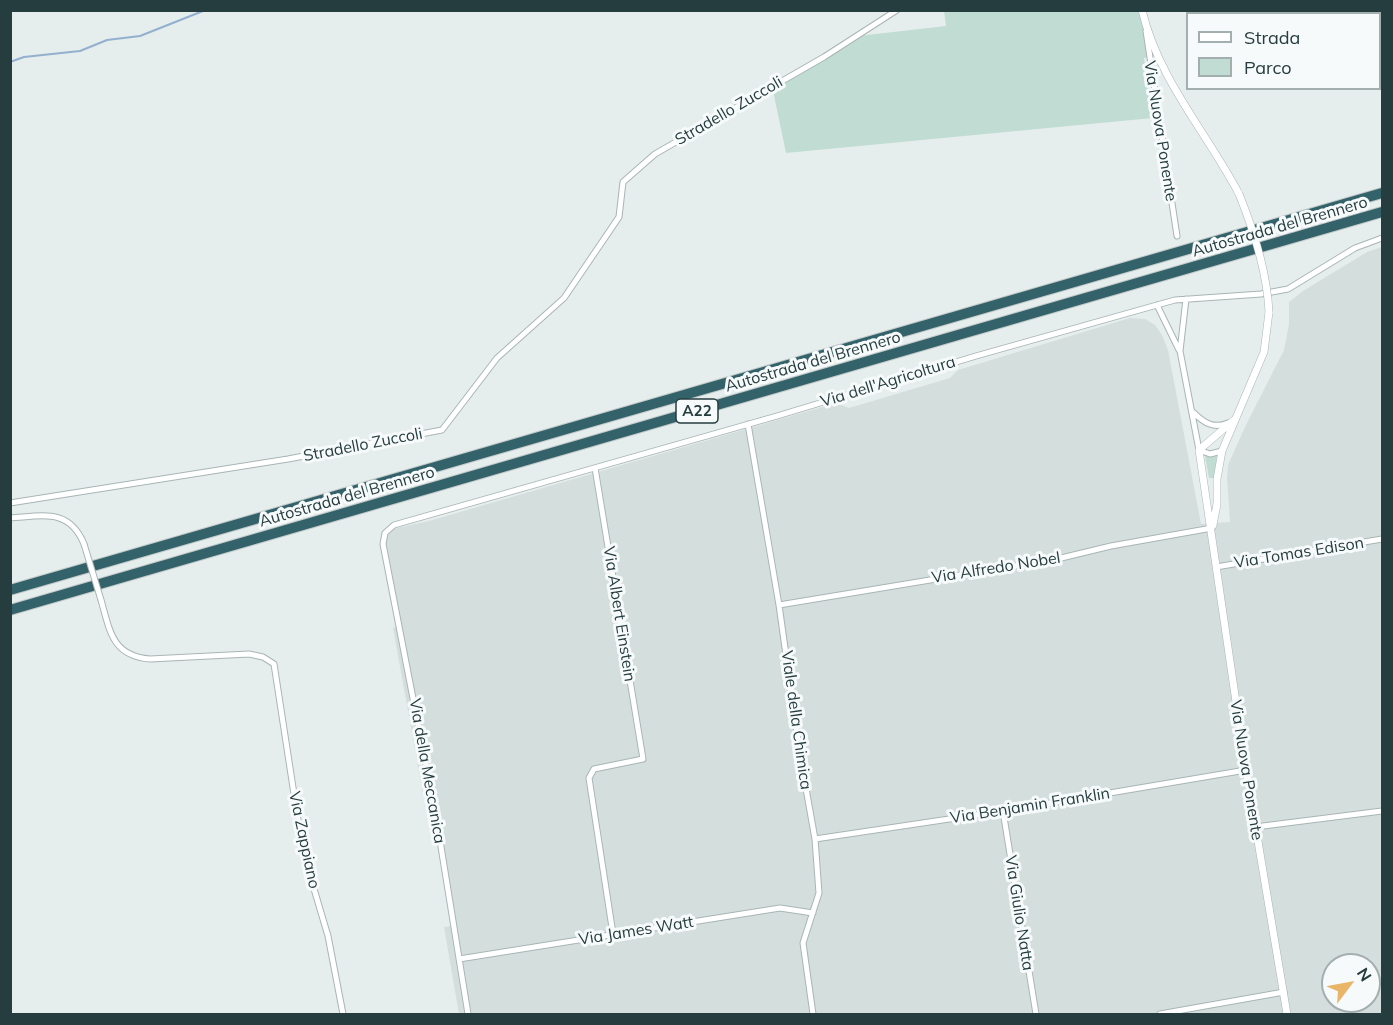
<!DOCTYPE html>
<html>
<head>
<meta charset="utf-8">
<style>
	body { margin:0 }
	#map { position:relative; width:1393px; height:1025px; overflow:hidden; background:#e6eeed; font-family:Mulish,sans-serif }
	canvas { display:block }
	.frame { position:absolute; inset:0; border:12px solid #263d3f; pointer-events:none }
	.legend { position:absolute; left:1186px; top:12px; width:195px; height:78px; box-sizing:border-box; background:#f7fafa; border:2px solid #a3aeaf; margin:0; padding:8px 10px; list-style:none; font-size:18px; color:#263d3f }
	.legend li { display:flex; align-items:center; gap:12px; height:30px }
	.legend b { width:30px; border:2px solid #a3aeaf }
	.north { position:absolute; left:1321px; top:953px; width:60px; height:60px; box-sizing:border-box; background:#f7fafa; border:2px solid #a3aeaf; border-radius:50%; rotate:58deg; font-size:16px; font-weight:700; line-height:24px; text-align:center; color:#263d3f }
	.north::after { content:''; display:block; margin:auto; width:21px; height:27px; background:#e9b669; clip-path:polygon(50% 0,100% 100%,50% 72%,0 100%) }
</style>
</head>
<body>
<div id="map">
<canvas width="1393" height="1025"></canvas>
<div class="frame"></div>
<ul class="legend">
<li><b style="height:8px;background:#fff"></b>Strada</li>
<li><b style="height:16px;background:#c1ddd3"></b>Parco</li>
</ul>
<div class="north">N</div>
</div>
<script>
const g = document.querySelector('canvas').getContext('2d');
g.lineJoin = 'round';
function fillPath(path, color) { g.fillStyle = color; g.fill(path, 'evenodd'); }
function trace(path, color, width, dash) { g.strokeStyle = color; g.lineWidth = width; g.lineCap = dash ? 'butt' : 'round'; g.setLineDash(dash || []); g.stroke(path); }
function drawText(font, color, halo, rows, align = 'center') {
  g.font = font + ' Mulish,sans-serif'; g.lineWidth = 6; g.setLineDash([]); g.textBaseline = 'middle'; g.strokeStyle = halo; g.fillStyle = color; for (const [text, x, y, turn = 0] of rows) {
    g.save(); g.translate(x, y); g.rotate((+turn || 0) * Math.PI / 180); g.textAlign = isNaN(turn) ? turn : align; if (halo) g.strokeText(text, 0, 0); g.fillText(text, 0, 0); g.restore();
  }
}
const built = new Path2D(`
	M 1382,247 L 1382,1014 L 459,1014 L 444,927 L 452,926 L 431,793 L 423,794 L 393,628 L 400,626 L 383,531 L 429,521 L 836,403 L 849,408 L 950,378 L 958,370 L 1130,318 L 1145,319 L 1155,325 L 1162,335 L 1168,350 L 1201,524 L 1230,522 L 1227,478 L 1228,465 L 1245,427 L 1284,350 L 1289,324 L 1289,302 L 1303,291 L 1367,252 ZM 1333,965 L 1369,965 L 1369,1001 L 1333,1001 Z`);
const green = new Path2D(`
	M 944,11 L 1145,11 L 1152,57 L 1144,58 L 1153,118 L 786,153 L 772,86 L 849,37 L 946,26 Z
	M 1217,455 L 1214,478 L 1209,478 L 1205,456 L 1213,457 Z`);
const stream = new Path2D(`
	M 10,62 L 24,57 L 80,51 L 107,40 L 140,36 L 203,11`);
const minor = new Path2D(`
	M 1146,31 L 1177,236
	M 1186,299 L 1180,351 L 1199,450 L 1210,454 L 1222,451
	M 1157,305 L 1179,350
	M 1194,413 C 1204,423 1214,429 1228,423
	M 748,424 L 779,605 L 800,755 L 815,839 L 819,893 L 803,943 L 813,1014
	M 595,468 L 643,759 L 594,769 L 589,778 L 613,934
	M 10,503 L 288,459 L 442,430 L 497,358 L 564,298 L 619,217 L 623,182 L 655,154 L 824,57 L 897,10
	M 10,518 C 43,516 69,508 84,544
	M 1216,567 L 1382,539
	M 101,600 C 110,631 112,656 150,659 L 249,654 L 263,657 L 274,664 L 300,833 L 306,862 L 328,936 L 343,1014
	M 779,605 L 1057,559 L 1111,546 L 1212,528
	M 1003,811 L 1036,1014
	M 1255,827 L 1382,811
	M 815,839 L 1003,811 L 1246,770
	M 459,959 L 780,908 L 813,913
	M 468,1014 L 437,822 L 383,544 L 385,533 L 394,525 L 777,416 L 976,356 L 1157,305 L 1175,300 L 1261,294 L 1288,289 L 1355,248 L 1382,238
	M 1160,1014 L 1284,992`);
const tertiary = new Path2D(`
	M 1142,10 C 1158,79 1207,133 1239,194
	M 1234,420 L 1199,450 L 1246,770 L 1287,1014
	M 1213,525 L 1217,504 L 1217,479 L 1222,451 L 1264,352 L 1269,312`);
const motorway = new Path2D(`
	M 10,590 L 1382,193
	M 10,610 L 1382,212`);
const minorBridge = new Path2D(`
	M 84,544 L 101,600`);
const tertiaryBridge = new Path2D(`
	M 1239,194 C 1254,231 1267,272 1269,312`);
const shields = [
	[697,411,42]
];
const shieldNames = [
	["A22",697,411]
];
const streetNames = [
	["Stradello Zuccoli",729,111,-30],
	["Via Nuova Ponente",1160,131,81],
	["Autostrada del Brennero",1280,227,-16],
	["Autostrada del Brennero",813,362,-16],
	["Via dell'Agricoltura",888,382,-17],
	["Stradello Zuccoli",363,445,-11],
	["Autostrada del Brennero",347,497,-16],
	["Via Tomas Edison",1299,553,-9],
	["Via Alfredo Nobel",996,568,-9],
	["Via Albert Einstein",619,614,81],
	["Viale della Chimica",796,720,82],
	["Via Nuova Ponente",1246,770,81],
	["Via della Meccanica",427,771,80],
	["Via Benjamin Franklin",1030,806,-9],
	["Via Zappiano",304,840,78],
	["Via Giulio Natta",1019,913,81],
	["Via James Watt",636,931,-9]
];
fillPath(built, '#d4dedd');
fillPath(green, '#c1ddd3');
trace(stream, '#93b0ce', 2);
trace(minor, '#a9b5b5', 7);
trace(tertiary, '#a9b5b5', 8);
trace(motorway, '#c2c9c9', 12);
trace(minor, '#fff', 5);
trace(tertiary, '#fff', 7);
trace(motorway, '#34626a', 10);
trace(minorBridge, '#a9b5b5', 7, []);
trace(tertiaryBridge, '#a9b5b5', 8, []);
trace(minorBridge, '#fff', 5);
trace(tertiaryBridge, '#fff', 7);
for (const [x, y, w] of shields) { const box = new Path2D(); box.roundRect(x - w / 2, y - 12, w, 24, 4.5); g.fillStyle = '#f7fafa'; g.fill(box); trace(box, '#263d3f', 1.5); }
drawText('bold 15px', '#263d3f', null, shieldNames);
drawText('16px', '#263d3f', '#f7fafa', streetNames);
</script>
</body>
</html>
